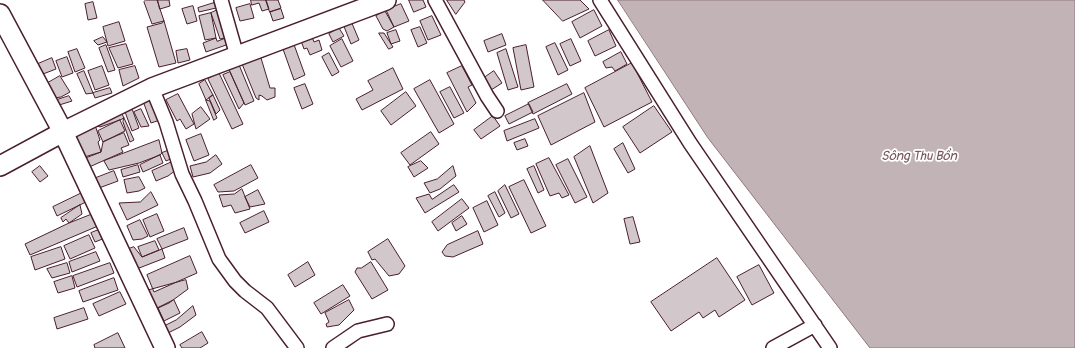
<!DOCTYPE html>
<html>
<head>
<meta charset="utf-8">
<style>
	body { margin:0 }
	canvas { display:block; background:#fff }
</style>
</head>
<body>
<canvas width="1075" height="348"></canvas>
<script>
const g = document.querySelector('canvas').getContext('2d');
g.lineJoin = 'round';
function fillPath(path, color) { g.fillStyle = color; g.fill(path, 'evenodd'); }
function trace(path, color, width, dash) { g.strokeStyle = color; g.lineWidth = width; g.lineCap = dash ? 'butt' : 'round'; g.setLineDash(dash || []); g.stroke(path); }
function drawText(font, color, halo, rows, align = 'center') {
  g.font = font + ' Pangolin,sans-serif'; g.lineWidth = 3.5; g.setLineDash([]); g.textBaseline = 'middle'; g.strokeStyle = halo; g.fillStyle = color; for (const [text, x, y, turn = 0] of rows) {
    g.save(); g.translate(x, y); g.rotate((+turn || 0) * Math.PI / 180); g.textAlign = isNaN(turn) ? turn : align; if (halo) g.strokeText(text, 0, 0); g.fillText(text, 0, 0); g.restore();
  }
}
const water = new Path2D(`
	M 618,0 L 1075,0 L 1075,348 L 870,348 L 708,138 Z`);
const building = new Path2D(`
	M 146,0 L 157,0 L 164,21 L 152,24 L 144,2 Z
	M 158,0 L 169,0 L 170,6 L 160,9 Z
	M 251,0 L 266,0 L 269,9 L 262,11 L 259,3 L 252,5 Z
	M 266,0 L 278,0 L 281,8 L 270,12 Z
	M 409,0 L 423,0 L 426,7 L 414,12 Z
	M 447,0 L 464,0 L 465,2 L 456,14 Z
	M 543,0 L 580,0 L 589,9 L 563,21 Z
	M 93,2 L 97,18 L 88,20 L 85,4 Z
	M 214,3 L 216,8 L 199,12 L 198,8 Z
	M 250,4 L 254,18 L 240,21 L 236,8 Z
	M 401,4 L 409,21 L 394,27 L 386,10 Z
	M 193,6 L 197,21 L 187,24 L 182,9 Z
	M 220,9 L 229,37 L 220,39 L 211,13 Z
	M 281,9 L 284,18 L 273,21 L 270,12 Z
	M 594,10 L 602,26 L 580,38 L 572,22 Z
	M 385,11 L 394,27 L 387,31 L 383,29 L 376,16 Z
	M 211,13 L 216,38 L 205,40 L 199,16 Z
	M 432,16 L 441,35 L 428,40 L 420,21 Z
	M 164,21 L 176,63 L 159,67 L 147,27 L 162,23 Z
	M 351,21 L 359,40 L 351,44 L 343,24 Z
	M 119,22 L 125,41 L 108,46 L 103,27 Z
	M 420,27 L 427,43 L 418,47 L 411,30 Z
	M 339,28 L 344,36 L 333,42 L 329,34 Z
	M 396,30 L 400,41 L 391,44 L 387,33 Z
	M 609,30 L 616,46 L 595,56 L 588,41 Z
	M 379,33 L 384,33 L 393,47 L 389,49 Z
	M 311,34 L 314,42 L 319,40 L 322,50 L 310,55 L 307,48 L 304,49 L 300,38 Z
	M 502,34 L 506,45 L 488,52 L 484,41 Z
	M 103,37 L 107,42 L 98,45 L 94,41 Z
	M 229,37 L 229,44 L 206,52 L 203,43 L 216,38 L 217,41 Z
	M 292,39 L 305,75 L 294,80 L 283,49 L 261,58 L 270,88 L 275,88 L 275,97 L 267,100 L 262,96 L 259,95 L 259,100 L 256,98 L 240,59 Z
	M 342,39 L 353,61 L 341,67 L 330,46 Z
	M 571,39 L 581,61 L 570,66 L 560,44 Z
	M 555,43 L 568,70 L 558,75 L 546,47 Z
	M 126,44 L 133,64 L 118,68 L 109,48 Z
	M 106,45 L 115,70 L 108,72 L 99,48 Z
	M 526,45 L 534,87 L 521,90 L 513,48 Z
	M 77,49 L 85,68 L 75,72 L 68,52 Z
	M 187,49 L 190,60 L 178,63 L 176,51 Z
	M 506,49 L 518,87 L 508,90 L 497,53 Z
	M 621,52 L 627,64 L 615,71 L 612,67 L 606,68 L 603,62 Z
	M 329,53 L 339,72 L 332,76 L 322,57 Z
	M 67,57 L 73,73 L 62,77 L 56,61 Z
	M 52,58 L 56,69 L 43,74 L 38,64 Z
	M 237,60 L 254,101 L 245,105 L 227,65 Z
	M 632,63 L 652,102 L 604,127 L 585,88 Z
	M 102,66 L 109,85 L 95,90 L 88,71 Z
	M 135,66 L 139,78 L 123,86 L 119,70 Z
	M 462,66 L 472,85 L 468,87 L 476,103 L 467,112 L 447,73 Z
	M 393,68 L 403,89 L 362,110 L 356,99 L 373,90 L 368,81 Z
	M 84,71 L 93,93 L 86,94 L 77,74 Z
	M 494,71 L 502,83 L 488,92 L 481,80 Z
	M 230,72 L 244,103 L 239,109 L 223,75 Z
	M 219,73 L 243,124 L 232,129 L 208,79 Z
	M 60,76 L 70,92 L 61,97 L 54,98 L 46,84 Z
	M 205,80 L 213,95 L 206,100 L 199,84 Z
	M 430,80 L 454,124 L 439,133 L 414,89 Z
	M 305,84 L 313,104 L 302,109 L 294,88 Z
	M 567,84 L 572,94 L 533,114 L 528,103 Z
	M 450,87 L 464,113 L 454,118 L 440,92 Z
	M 110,88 L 112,93 L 95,98 L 93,93 Z
	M 406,92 L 416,106 L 391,125 L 381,111 Z
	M 584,93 L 595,122 L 551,145 L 538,116 Z
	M 178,94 L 194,124 L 186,129 L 180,119 L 177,121 L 166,100 Z
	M 213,95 L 220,110 L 216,114 L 209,98 Z
	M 69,96 L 72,101 L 56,106 L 54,101 Z
	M 151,98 L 160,120 L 151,123 L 143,101 Z
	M 206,100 L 210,101 L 217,118 L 214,120 Z
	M 529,104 L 533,112 L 509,124 L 505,116 Z
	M 131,106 L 139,128 L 132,131 L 124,109 Z
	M 654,106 L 672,132 L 640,153 L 623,127 Z
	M 201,107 L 210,119 L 196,129 L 192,114 Z
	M 141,109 L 149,126 L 141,127 L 134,112 Z
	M 122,114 L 124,118 L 120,120 L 100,127 L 95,125 Z
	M 493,116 L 500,126 L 481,139 L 474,130 Z
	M 124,118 L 134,140 L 130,142 L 123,122 Z
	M 535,119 L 539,128 L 507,141 L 504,131 Z
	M 120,120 L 125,131 L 103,142 L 98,131 Z
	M 95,125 L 100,140 L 98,142 L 101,152 L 81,158 L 73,132 Z
	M 431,132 L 439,144 L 410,165 L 401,153 Z
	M 124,133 L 129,145 L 121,148 L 123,152 L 87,168 L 83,159 L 101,152 L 103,142 Z
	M 201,134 L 209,155 L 194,161 L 186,140 Z
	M 525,139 L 528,146 L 517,150 L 514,143 Z
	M 159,140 L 162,153 L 160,155 L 139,163 L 109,170 L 104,161 Z
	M 623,143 L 635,169 L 628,173 L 614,149 Z
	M 590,146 L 608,193 L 593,203 L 574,157 Z
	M 170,150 L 173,158 L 166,161 L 162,153 Z
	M 160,155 L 163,163 L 143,172 L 140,165 Z
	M 216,155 L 222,164 L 210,173 L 193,177 L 190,166 L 206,162 Z
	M 549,158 L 569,195 L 562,198 L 559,193 L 550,196 L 536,164 Z
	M 568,159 L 587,197 L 575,203 L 556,165 Z
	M 421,161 L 428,168 L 414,177 L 408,167 Z
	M 172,162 L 176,170 L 168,176 L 156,181 L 152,171 Z
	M 138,165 L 140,172 L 123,177 L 121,170 Z
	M 251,165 L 258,178 L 234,191 L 218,192 L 214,185 Z
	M 40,166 L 48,176 L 40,182 L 32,172 Z
	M 453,166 L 456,176 L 440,189 L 430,193 L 424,183 L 437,179 Z
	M 534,166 L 544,190 L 538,193 L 527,169 Z
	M 114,171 L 118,181 L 99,188 L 96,178 Z
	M 139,177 L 145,188 L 139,191 L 127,193 L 124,180 Z
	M 524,180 L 546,226 L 531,233 L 509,187 Z
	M 454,185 L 459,192 L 425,213 L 416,198 L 429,194 L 432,199 Z
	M 505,185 L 519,214 L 511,218 L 498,191 Z
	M 242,189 L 250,209 L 235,213 L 231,205 L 223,207 L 219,195 L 234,194 Z
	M 258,190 L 265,204 L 250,207 L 245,197 Z
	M 84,192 L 88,201 L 57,216 L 53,207 Z
	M 151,192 L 158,205 L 127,220 L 119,203 L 140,202 Z
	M 495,192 L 505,213 L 499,217 L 488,196 Z
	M 462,199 L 469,208 L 438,231 L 432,222 Z
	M 487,201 L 498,225 L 484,232 L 473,208 Z
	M 80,205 L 82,214 L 69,223 L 66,219 L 63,222 L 61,218 Z
	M 264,211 L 269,222 L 245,233 L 240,223 Z
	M 93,214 L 98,226 L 30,255 L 25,244 L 69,223 Z
	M 157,214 L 164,231 L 150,237 L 143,220 Z
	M 462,216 L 467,224 L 456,231 L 452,223 Z
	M 633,217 L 640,242 L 630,244 L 624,219 Z
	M 140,220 L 148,236 L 142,239 L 133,240 L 127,226 Z
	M 184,228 L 188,239 L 162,249 L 157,239 Z
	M 101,229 L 105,238 L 95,242 L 91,233 Z
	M 478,231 L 483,244 L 453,257 L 445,256 L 442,252 L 447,245 Z
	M 89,235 L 95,248 L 70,259 L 64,246 Z
	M 388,239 L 405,266 L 399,274 L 389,276 L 375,259 L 372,260 L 368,252 Z
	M 155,241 L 159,250 L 142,257 L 138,247 Z
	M 61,247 L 65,259 L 35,270 L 31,257 Z
	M 134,247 L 142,257 L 162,249 L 165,258 L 134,270 L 126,250 Z
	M 96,252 L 100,261 L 72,272 L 69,262 Z
	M 190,256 L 197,273 L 154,292 L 147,275 Z
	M 717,258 L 745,300 L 719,317 L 715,310 L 703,318 L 699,312 L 671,331 L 651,302 Z
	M 308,262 L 315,275 L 295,287 L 288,275 Z
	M 371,262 L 388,290 L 372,299 L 355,272 L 357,268 L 361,268 Z
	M 67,263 L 70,273 L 52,278 L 47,269 Z
	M 110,263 L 114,273 L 77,287 L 73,276 Z
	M 759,265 L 774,293 L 752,305 L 737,277 Z
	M 72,276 L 75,288 L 58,293 L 54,282 Z
	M 114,278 L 118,290 L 83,302 L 79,291 Z
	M 186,280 L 188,289 L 169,303 L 158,308 L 151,308 L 146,291 Z
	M 343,285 L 350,296 L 321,314 L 314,303 Z
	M 120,292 L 126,304 L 99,316 L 93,304 Z
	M 174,300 L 180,313 L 164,321 L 158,308 Z
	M 349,300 L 354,310 L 339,325 L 327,327 L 326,324 L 329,322 L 325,313 Z
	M 193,306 L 196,315 L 180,327 L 168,333 L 164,326 L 176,320 Z
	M 84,308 L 88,319 L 57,329 L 54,318 Z
	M 202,332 L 208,343 L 200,348 L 182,348 L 180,345 Z
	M 118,333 L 125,348 L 95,348 L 94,345 Z`);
const street = new Path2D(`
	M 221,0 L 237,56
	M 435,0 L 487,96 L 497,111
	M 600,0 L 690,143 L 830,348
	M 152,88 L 166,122 L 182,174 L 195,201 L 219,259 L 235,281 L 245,291 L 267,308 L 297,348
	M 333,348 L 358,331 L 387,324
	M 773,348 L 815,325`);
const secondary = new Path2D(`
	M 0,14 L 63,132 L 165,348
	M 0,166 L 63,132 L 152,88 L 386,0`);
const waterNames = [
	["Sông Thu Bồn",919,157]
];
fillPath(water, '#c1b3b6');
trace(water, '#91787e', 1);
fillPath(building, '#d2c7cb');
trace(building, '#4a1f2b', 1);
trace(street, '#4a1f2b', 16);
trace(secondary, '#4a1f2b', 22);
trace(street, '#fff', 13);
trace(secondary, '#fff', 19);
drawText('italic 13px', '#74535c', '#fff', waterNames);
</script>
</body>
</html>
